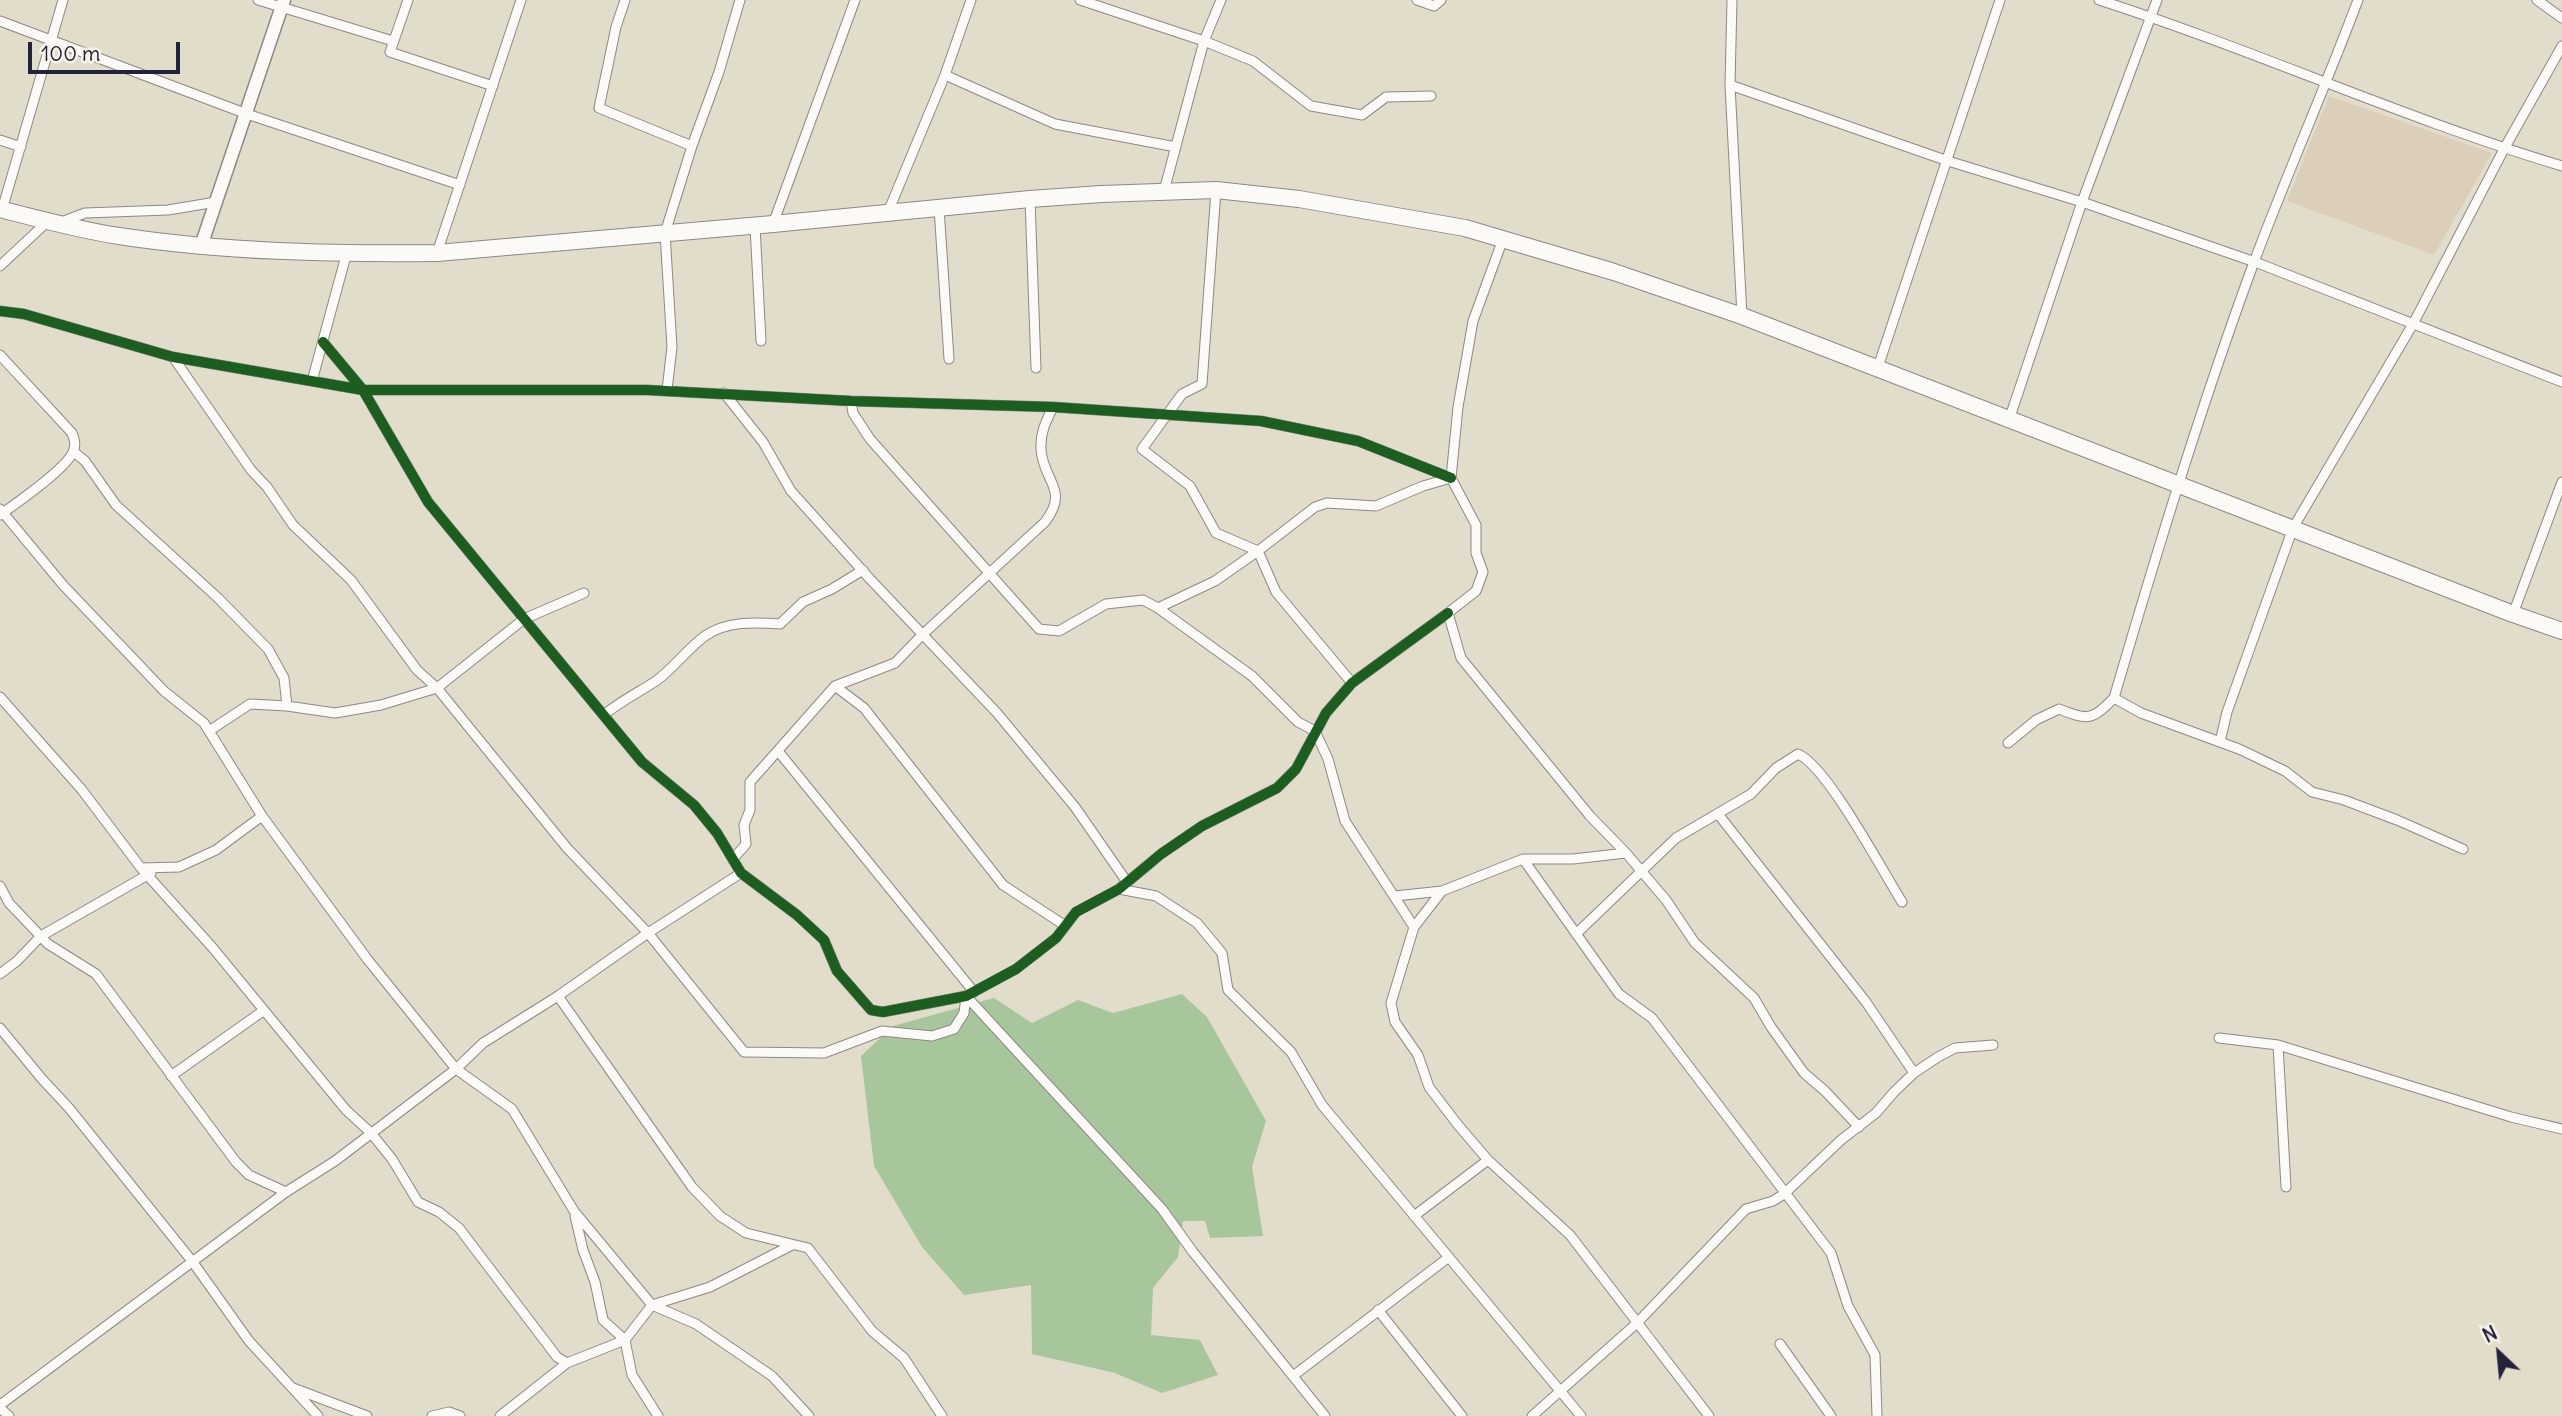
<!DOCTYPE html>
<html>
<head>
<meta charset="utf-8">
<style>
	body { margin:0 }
	#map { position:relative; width:2562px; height:1416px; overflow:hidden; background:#e2ddcb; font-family:Delius,sans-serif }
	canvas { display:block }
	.north { position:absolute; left:2464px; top:1318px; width:70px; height:70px; -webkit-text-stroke:5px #f7f3e8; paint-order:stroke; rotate:334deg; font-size:19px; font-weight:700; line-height:28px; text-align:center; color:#22223b }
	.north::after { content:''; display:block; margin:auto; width:24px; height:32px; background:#22223b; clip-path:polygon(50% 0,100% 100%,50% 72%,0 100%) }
	.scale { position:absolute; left:28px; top:42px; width:152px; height:32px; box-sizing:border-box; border:4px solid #22223b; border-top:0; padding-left:9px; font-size:21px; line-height:24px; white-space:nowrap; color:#22223b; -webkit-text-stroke:5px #f7f3e8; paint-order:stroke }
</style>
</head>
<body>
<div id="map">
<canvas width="2562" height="1416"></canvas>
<div class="north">N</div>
<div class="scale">100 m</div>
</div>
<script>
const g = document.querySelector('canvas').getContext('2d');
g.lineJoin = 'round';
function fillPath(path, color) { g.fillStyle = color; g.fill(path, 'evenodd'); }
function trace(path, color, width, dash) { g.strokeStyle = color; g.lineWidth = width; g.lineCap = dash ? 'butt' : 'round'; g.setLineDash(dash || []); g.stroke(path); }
const built = new Path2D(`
	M 2329,96 L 2492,153 L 2434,255 L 2287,201 Z`);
const forest = new Path2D(`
	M 1182,994 L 1207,1017 L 1266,1121 L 1252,1167 L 1263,1236 L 1210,1238 L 1205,1221 L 1183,1221 L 1178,1257 L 1153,1288 L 1151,1335 L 1200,1340 L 1218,1375 L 1162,1393 L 1115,1373 L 1032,1354 L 1031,1285 L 964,1295 L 922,1247 L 874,1166 L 861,1056 L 893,1026 L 994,998 L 1032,1023 L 1078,1000 L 1113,1013 Z`);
const street = new Path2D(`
	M 258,0 L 393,41
	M 408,0 L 390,52 L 493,86
	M 625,0 L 616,27 L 599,108 L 692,146
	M 1080,0 L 1204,41 L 1253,61 L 1311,106 L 1362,115 L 1386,97 L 1431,96
	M 1417,0 L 1434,6 L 1441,0
	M 1732,0 L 1730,85 L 1742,316
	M 2099,0 C 2255,50 2405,119 2562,166
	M 2537,0 L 2562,18
	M 0,21 L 247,114 L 460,185
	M 945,75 L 1055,124 L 1176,147
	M 1730,85 L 1948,161 L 2082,202 L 2255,262 L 2562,382
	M 0,140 L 21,147
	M 1216,190 L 1202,384 L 1182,394 L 1142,449 L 1190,486 L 1216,533 L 1258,551 L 1315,507 L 1327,503 L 1376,506 L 1423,486 L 1451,478
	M 1164,191 L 1204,41 L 1221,0
	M 1030,199 L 1036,368
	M 939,208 L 949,359
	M 2,210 L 63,0
	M 888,212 L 945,75 L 971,0
	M 59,223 L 85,213 L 168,210 L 216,202
	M 773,224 L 855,0
	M 755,226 L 761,341
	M 1503,239 L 1473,321 L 1458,407 L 1451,478 L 1476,525 L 1476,553 L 1483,572 L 1476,591 L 1448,613 L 1461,658 L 1590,816 L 1626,853 L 1666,900 L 1695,943 L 1754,998 L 1771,1027 L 1804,1073 L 1825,1091 L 1859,1127
	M 437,253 L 521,0
	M 0,266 L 47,222
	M 0,311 L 24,314 L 173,357 L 363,390 L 647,390 L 851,401 L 1053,407 L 1261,421 L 1358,441 L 1451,478
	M 323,342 L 363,390 L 428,502 L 642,762 L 694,805 L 717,833 L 741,873 L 797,915 L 824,940 L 837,971 L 871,1010 L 883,1012 L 966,996 L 1016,969 L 1056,938 L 1076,912 L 1119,889 L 1161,854 L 1202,826 L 1277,788 L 1296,769 L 1326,713 L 1352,683 L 1448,613
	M 0,355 L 72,433 C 74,438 76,444 74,449 C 71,466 15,504 0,515
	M 173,357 L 251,470 L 267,487 L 293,525 L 351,580 L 417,670 L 437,688 L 567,848 L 648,933 L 744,1052 L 824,1053 L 882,1031 L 932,1036 L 954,1029 L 964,1013 L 966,996
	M 1877,370 L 2000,0
	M 312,381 L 347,252
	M 667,390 L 672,347 L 665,233 L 692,146 L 719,72 L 740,0
	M 724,393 L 763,442 L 791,491 L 870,579 L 997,713 L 1075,807 L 1127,882
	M 851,401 L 853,413 L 870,439 L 1039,629 L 1059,631 L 1106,604 L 1143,600 L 1158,608 L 1252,676 L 1298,722 L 1315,731 L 1328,759 L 1345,821 L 1414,927
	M 2009,420 L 2082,202 L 2157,0
	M 74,452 L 85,461 L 116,505 L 218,598 L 268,649 L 284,678 L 287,706
	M 0,509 L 63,585 L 164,691 L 204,723 L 262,816 L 216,850 L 179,867 L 141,868
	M 1158,608 L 1215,581 L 1258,551 L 1276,592 L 1352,683
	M 2513,614 L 2562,482
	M 835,686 L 864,708 L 1003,885 L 1064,925
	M 0,697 L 82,790 L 141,868 L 212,947 L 346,1110 L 371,1133 L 392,1159 L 418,1202 L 439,1212 L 459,1228 L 557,1357 L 567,1363
	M 2114,698 L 2141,713 L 2239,749 L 2285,771 L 2312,792 L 2344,800 L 2397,820 L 2463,849
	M 605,714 C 621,701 639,692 656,681 C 674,668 687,649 705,636 C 726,621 755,622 780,624 L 803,602 L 832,589 L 863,570
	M 209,731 L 250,704 L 287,706 L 335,713 L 381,705 L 437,688 L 524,619 L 584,593
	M 2220,742 L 2227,712 L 2293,528 L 2413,324 L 2504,149 L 2562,46
	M 2008,743 L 2036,720 L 2059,709 C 2089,721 2092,720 2114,698 C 2157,551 2201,406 2254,262 C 2287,174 2325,88 2358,0
	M 778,751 L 974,992
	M 1718,814 L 1866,1002 L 1914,1073
	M 262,816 L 368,960 L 456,1069 L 512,1109 L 574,1211 L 652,1305 L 696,1324 L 772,1376 L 809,1416
	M 733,859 L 746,844 L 744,825 L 750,810 L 750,782 L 835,686 L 895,663 L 922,635 L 1045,522 C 1070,489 1043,482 1041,449 C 1040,433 1046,421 1053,407
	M 1523,859 L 1619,994 L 1652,1018 L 1831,1253 L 1848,1306 L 1875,1355 L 1877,1416
	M 0,886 L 9,903 L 48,944 L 96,974 L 236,1162 L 249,1175 L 286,1192
	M 1119,889 L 1156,896 L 1197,923 L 1222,953 L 1228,990 L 1291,1052 L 1322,1105 L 1581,1416
	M 1442,891 L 1414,927 L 1391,1003 L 1395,1022 L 1418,1055 L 1429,1087 L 1458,1125 L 1488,1160 L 1570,1235 L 1709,1416
	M 1395,896 L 1442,891 L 1523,859 L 1573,859 L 1626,853
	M 1576,934 L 1676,838 L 1751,794 L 1776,768 L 1798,754 C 1827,766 1883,872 1902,902
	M 0,974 L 17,961 L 41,936 L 151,873
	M 558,996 L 692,1187 L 720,1216 L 746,1233 L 808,1248 L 872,1331 L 904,1358 L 942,1416
	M 966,996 L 1162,1209 L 1193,1252 L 1325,1416
	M 0,1028 L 42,1079 L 69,1108 L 192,1261 L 249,1341 L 318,1416
	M 2219,1038 L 2278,1045 L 2511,1117 L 2562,1129
	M 2278,1045 L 2286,1187
	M 171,1076 L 263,1011
	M 1414,1216 L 1488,1160
	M 1378,1310 L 1462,1416
	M 1780,1344 L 1831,1416
	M 1293,1376 L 1449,1257
	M 293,1388 L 367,1416
	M 0,1405 L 286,1192 L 335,1161 L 456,1069 L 483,1043 L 558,996 L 648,933 L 741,873
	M 0,1408 L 9,1416
	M 432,1416 L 449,1412 L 460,1416
	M 500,1416 L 567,1363 L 625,1340 L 603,1320 L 595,1282 L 583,1250 L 575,1216
	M 658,1416 L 632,1375 L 625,1340 L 652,1305 L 710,1287 L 792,1245
	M 1532,1416 L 1637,1323 L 1746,1209 L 1773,1201 L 1784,1194 L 1841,1140 L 1876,1113 L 1894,1092 L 1914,1073 L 1938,1057 L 1955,1048 L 1993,1045`);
const secondary = new Path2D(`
	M 201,246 L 284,0`);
const highway = new Path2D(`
	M 0,209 C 39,219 79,230 119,236 C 224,252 332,254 437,253 L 773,224 L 1030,199 L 1101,194 L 1216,190 L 1299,199 L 1465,228 L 1614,272 L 1742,316 L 2513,614 L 2562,631`);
const cycleway = new Path2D(`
	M 0,311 L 24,314 L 173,357 L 363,390 L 647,390 L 851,401 L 1053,407 L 1261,421 L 1358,441 L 1451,478
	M 323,342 L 363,390 L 428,502 L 642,762 L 694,805 L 717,833 L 741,873 L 797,915 L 824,940 L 837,971 L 871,1010 L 883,1012 L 966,996 L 1016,969 L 1056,938 L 1076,912 L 1119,889 L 1161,854 L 1202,826 L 1277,788 L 1296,769 L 1326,713 L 1352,683 L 1448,613`);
fillPath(built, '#dccfba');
fillPath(forest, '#a8c69b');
trace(street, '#8c8984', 11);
trace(secondary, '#8c8984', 15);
trace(highway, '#8c8984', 18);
trace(street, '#fbfaf7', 9);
trace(secondary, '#fbfaf7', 12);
trace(highway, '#fbfaf7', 16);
trace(cycleway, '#1b5e20', 10);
</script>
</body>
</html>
